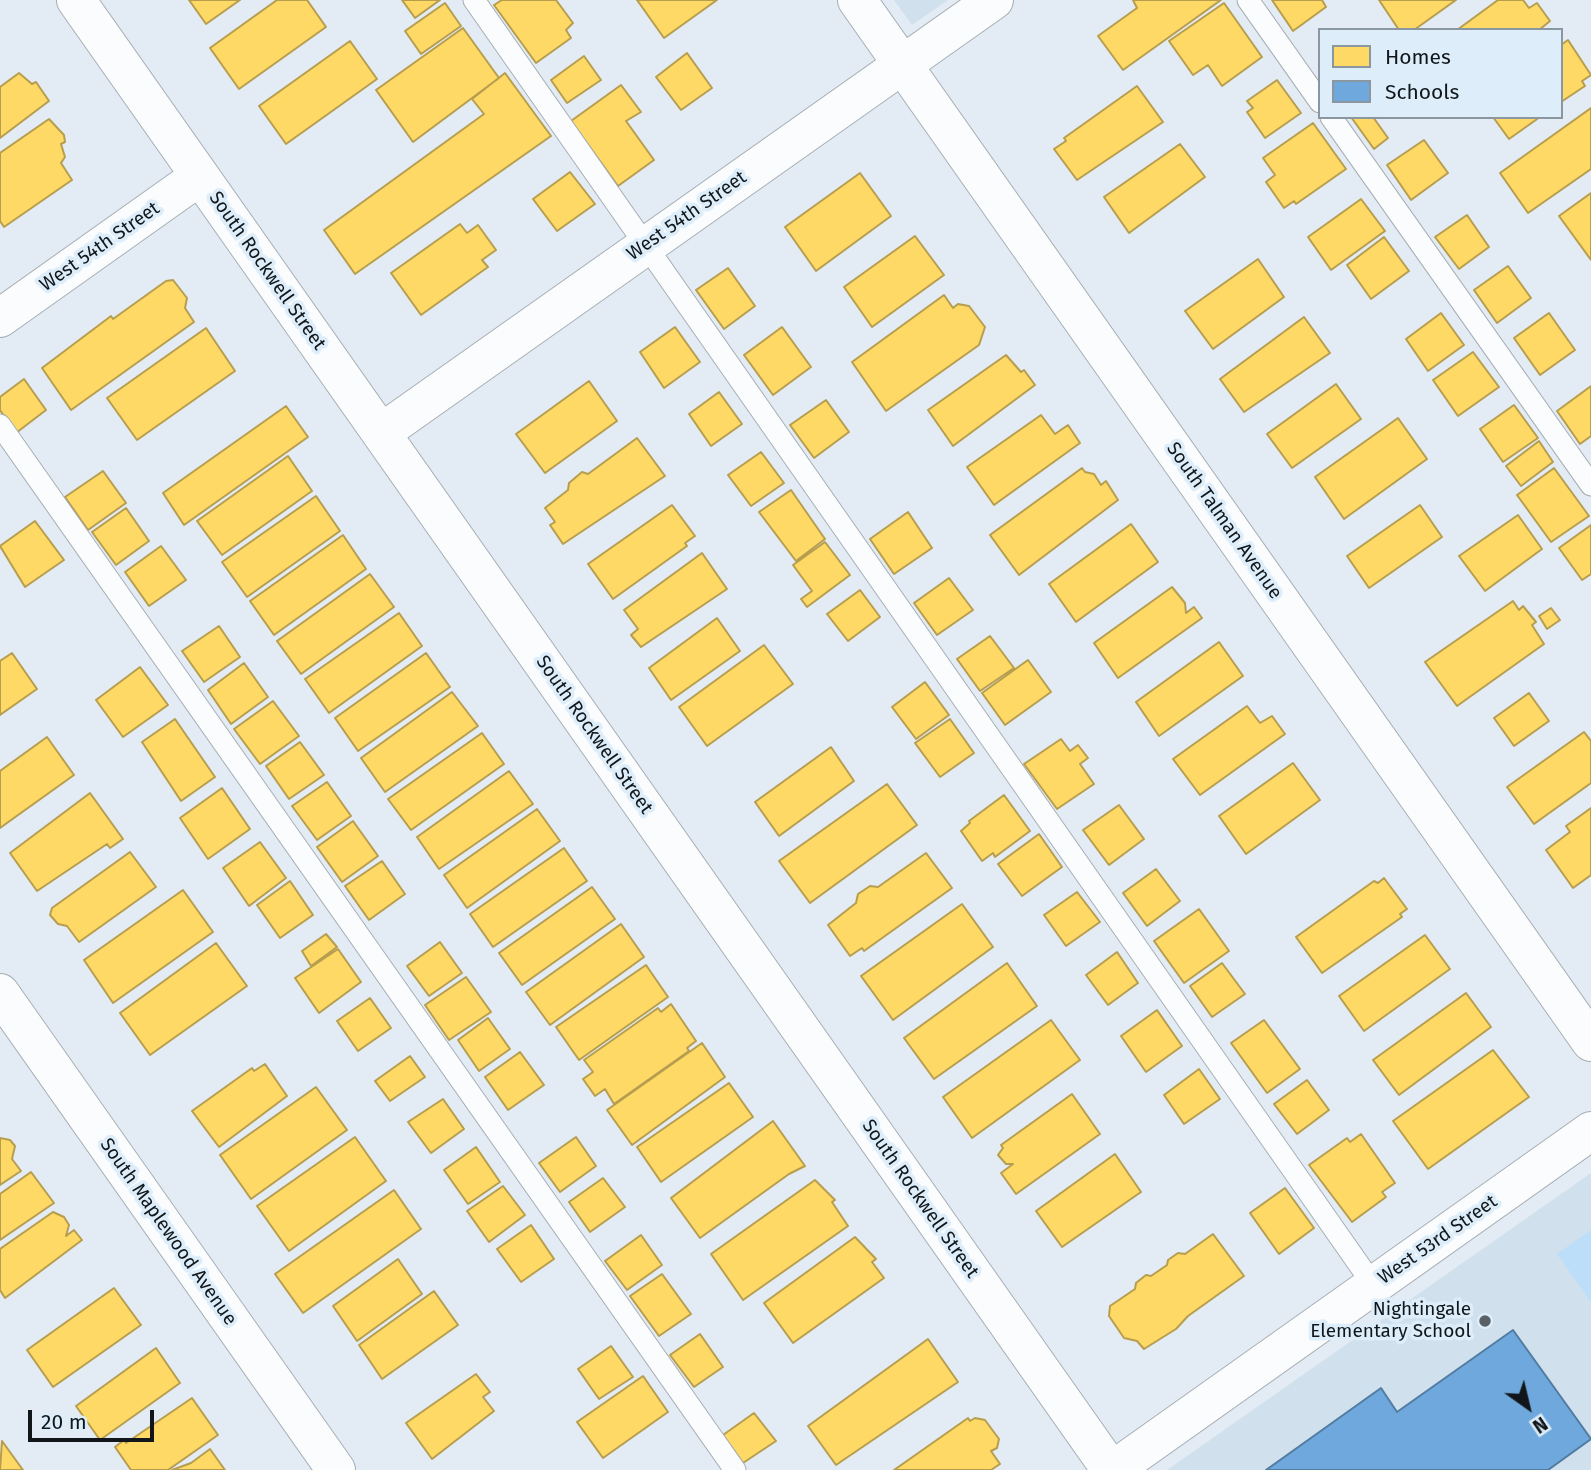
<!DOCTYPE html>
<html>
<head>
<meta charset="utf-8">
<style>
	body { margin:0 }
	#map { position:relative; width:1591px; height:1470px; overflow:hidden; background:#e3ecf4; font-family:"Fira Sans",sans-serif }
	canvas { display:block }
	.legend { position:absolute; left:1318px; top:28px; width:245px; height:91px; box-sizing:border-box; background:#ddedfa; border:2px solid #8b97a0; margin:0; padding:9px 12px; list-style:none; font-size:21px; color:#10161a }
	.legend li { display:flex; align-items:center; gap:14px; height:35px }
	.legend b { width:35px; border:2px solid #8b97a0 }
	.north { position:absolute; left:1493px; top:1372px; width:70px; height:70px; -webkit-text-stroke:5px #ddedfa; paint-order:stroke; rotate:146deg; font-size:19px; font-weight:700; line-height:28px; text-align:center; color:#10161a }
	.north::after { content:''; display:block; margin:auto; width:24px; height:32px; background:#10161a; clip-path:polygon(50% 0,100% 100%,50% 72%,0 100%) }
	.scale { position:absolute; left:28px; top:1410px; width:126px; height:32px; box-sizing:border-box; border:4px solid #10161a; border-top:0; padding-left:9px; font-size:21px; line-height:24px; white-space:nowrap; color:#10161a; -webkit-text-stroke:5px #ddedfa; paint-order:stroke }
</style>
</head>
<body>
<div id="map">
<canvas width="1591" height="1470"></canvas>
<ul class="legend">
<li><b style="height:19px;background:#ffd966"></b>Homes</li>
<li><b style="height:19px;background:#6fa8dc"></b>Schools</li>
</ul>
<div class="north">N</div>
<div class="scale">20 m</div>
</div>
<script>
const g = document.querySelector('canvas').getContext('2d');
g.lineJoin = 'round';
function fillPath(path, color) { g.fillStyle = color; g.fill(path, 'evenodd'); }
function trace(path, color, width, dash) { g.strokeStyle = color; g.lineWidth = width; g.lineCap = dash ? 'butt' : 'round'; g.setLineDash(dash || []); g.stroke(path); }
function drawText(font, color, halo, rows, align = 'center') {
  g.font = font + ' "Fira Sans",sans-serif'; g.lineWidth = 7; g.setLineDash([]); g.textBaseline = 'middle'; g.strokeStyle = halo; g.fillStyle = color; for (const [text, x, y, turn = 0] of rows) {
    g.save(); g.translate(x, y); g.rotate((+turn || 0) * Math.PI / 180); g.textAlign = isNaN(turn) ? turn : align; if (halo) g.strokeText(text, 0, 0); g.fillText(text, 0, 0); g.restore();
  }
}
const built = new Path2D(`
	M 894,0 L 948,0 L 912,25 Z
	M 1591,1173 L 1591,1470 L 1167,1470 Z`);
const green = new Path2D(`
	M 1591,1230 L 1591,1302 L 1557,1254 Z`);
const homes = new Path2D(`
	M 189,0 L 240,0 L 206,24 Z
	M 277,0 L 307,0 L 326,27 L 239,89 L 210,48 Z
	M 402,0 L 440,0 L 415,18 Z
	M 502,0 L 556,0 L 573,23 L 566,30 L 571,38 L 536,63 L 494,5 Z
	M 637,0 L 717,0 L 664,38 Z
	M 1221,0 L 1123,70 L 1098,36 L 1137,8 L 1133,0 Z
	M 1272,0 L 1322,0 L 1326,7 L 1293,31 Z
	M 1379,0 L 1456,0 L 1414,30 L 1399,30 Z
	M 1498,0 L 1523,0 L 1529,8 L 1537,3 L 1550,21 L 1539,30 L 1457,30 Z
	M 445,3 L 461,26 L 421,54 L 405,31 Z
	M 1224,3 L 1262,57 L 1222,86 L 1208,65 L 1193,75 L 1169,41 Z
	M 463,28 L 499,78 L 413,142 L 376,90 Z
	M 1568,40 L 1591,75 L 1582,81 L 1585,86 L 1561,102 L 1561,45 Z
	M 350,41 L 377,79 L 286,144 L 259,106 Z
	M 687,53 L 712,88 L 681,110 L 656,77 Z
	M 584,56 L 601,80 L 567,103 L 551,80 Z
	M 19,73 L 32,84 L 36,82 L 49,101 L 0,138 L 0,87 Z
	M 505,73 L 551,136 L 355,274 L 324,230 L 484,114 L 472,99 Z
	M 1277,80 L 1301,113 L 1265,138 L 1247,112 L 1253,108 L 1247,101 Z
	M 621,85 L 641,112 L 626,121 L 654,160 L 618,186 L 571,121 Z
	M 1137,86 L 1163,122 L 1077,180 L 1054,149 L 1066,141 L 1064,138 Z
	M 1591,108 L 1591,169 L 1528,213 L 1500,173 Z
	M 1351,117 L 1373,117 L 1388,138 L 1374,149 Z
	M 1493,117 L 1540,117 L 1509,139 Z
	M 49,119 L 64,135 L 65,142 L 61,144 L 65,157 L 61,163 L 72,180 L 4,227 L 0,221 L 0,153 Z
	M 1313,123 L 1346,169 L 1296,204 L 1294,201 L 1284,208 L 1266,182 L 1275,175 L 1263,158 Z
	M 1424,140 L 1448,173 L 1411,200 L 1387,165 Z
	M 1180,144 L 1205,177 L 1129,233 L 1104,197 Z
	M 570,172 L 595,204 L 557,231 L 533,199 Z
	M 860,173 L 891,216 L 816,271 L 785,227 Z
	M 1591,193 L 1591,260 L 1559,216 Z
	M 1361,199 L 1385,231 L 1331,270 L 1308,237 Z
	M 1467,215 L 1489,247 L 1459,269 L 1435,237 Z
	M 460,224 L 467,233 L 478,225 L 496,250 L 482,260 L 488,267 L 421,315 L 391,273 Z
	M 915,236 L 944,275 L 872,327 L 844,287 Z
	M 1384,237 L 1409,271 L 1371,299 L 1347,265 Z
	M 1258,259 L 1284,297 L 1213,349 L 1185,311 Z
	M 1508,266 L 1531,298 L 1497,323 L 1474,290 Z
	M 728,268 L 755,306 L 724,329 L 696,290 Z
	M 173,280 L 187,298 L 185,308 L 194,322 L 71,410 L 42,368 L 111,316 L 113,319 L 166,281 Z
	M 944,295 L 953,308 L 958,304 L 969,306 L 985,327 L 979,345 L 886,411 L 852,362 Z
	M 1441,313 L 1464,345 L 1428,371 L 1406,339 Z
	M 1549,313 L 1575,350 L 1540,375 L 1514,338 Z
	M 1304,317 L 1330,353 L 1244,412 L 1220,379 Z
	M 675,327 L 700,362 L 664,388 L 640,352 Z
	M 782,327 L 811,367 L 773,395 L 744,355 Z
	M 206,328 L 235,371 L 137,440 L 107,398 Z
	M 1473,352 L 1499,387 L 1458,416 L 1433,380 Z
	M 1006,355 L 1021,372 L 1024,370 L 1035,385 L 953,446 L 928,410 Z
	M 24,379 L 46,410 L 16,433 L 0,410 L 0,397 Z
	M 589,381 L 617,421 L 545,473 L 516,434 Z
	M 1336,384 L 1361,419 L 1292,468 L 1267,434 Z
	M 1591,386 L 1591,436 L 1580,444 L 1557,411 Z
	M 719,392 L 742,424 L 711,446 L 689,414 Z
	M 826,400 L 849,432 L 814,458 L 790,425 Z
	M 1514,405 L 1538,438 L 1503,462 L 1480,429 Z
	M 286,406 L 308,437 L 184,525 L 163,493 Z
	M 1041,415 L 1055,434 L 1068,425 L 1080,443 L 994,505 L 967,467 Z
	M 1398,418 L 1427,459 L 1344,519 L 1315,477 Z
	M 637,438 L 665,476 L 563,544 L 550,525 L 555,522 L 545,508 L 568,490 L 569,483 L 582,472 L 588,474 Z
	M 1539,441 L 1553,462 L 1521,486 L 1506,466 Z
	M 761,452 L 784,483 L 751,506 L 728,475 Z
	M 288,456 L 312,491 L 222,555 L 197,521 Z
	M 1082,468 L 1085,472 L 1094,474 L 1101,485 L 1106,481 L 1118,500 L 1019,575 L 990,535 Z
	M 1554,468 L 1589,516 L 1551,542 L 1517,495 Z
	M 103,471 L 126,503 L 88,530 L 65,497 Z
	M 791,490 L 825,539 L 796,561 L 759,512 Z
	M 316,496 L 340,531 L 247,597 L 222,562 Z
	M 672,505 L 695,536 L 685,543 L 687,546 L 613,599 L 588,564 Z
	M 1420,505 L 1442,537 L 1369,588 L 1347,556 Z
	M 126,508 L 149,541 L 116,565 L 92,532 Z
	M 908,512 L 932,548 L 894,574 L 870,539 Z
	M 1518,515 L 1542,549 L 1485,591 L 1459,556 Z
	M 35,521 L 64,560 L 25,587 L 0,546 Z
	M 1131,524 L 1158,562 L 1076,622 L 1049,584 Z
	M 1591,525 L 1591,574 L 1582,580 L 1559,548 Z
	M 343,535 L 366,569 L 274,635 L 250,601 Z
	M 825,542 L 850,575 L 807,607 L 801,599 L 812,591 L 793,565 Z
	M 161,546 L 186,580 L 149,606 L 125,572 Z
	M 702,553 L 727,589 L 641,647 L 631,635 L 638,629 L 624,610 Z
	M 370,574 L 394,607 L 301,674 L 277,641 Z
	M 949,578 L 973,610 L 937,635 L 914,603 Z
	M 1172,587 L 1185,603 L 1186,613 L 1194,607 L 1202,618 L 1118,678 L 1094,643 Z
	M 860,590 L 880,617 L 848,641 L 827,614 Z
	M 1513,601 L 1519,610 L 1523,606 L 1536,622 L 1532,625 L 1544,644 L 1457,706 L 1425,662 Z
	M 1551,608 L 1560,620 L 1547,629 L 1539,616 Z
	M 399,613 L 422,646 L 329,713 L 305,679 Z
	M 717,618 L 740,651 L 671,700 L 649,668 Z
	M 219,626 L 240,657 L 204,682 L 182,651 Z
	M 990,636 L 1014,668 L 980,691 L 957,659 Z
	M 1219,642 L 1243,676 L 1159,736 L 1136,702 Z
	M 764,645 L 793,684 L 707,746 L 679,707 Z
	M 12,653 L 37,689 L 0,715 L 0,661 Z
	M 426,653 L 450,687 L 358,751 L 335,718 Z
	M 1028,660 L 1051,692 L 1005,725 L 982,693 Z
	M 244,663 L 268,697 L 231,724 L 208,690 Z
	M 140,667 L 168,705 L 123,737 L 96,700 Z
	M 925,682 L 949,715 L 916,739 L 892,707 Z
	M 452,692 L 478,726 L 385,792 L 361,758 Z
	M 1529,693 L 1549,721 L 1514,746 L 1494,718 Z
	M 273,701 L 299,736 L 260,764 L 234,729 Z
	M 1247,706 L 1260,723 L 1272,716 L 1285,734 L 1200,795 L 1173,759 Z
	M 175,719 L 215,777 L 181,801 L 142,742 Z
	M 950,719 L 974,753 L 940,777 L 915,743 Z
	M 1584,732 L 1591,741 L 1591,783 L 1534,824 L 1507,787 Z
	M 482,733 L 504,764 L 411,830 L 388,799 Z
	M 47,737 L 74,775 L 0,828 L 0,771 Z
	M 1061,739 L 1070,751 L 1078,745 L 1088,758 L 1080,764 L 1094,784 L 1057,809 L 1024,764 Z
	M 300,742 L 324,775 L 289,799 L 266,766 Z
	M 831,747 L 854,781 L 779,836 L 755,802 Z
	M 1293,763 L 1320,800 L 1246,854 L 1219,816 Z
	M 509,771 L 533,804 L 439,869 L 417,837 Z
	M 327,782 L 351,816 L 317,840 L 292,806 Z
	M 887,784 L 917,825 L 810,903 L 779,861 Z
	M 222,788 L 250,829 L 208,859 L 180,818 Z
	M 90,793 L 123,839 L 110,848 L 107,844 L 37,891 L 10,853 Z
	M 1004,795 L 1030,831 L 995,857 L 993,853 L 982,861 L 961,831 L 970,823 L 969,821 Z
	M 1119,805 L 1144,839 L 1109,865 L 1083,830 Z
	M 1591,808 L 1591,875 L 1573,888 L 1546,850 L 1570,832 L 1566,826 Z
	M 537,809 L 560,841 L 467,908 L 444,875 Z
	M 353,821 L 378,856 L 342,882 L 317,847 Z
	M 1039,834 L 1062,867 L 1022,896 L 998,864 Z
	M 260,842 L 286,878 L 249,906 L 223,868 Z
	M 564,848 L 587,881 L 493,947 L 470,914 Z
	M 130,852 L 156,887 L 79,942 L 67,926 L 58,924 L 50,915 L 52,908 Z
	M 926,853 L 952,888 L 864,951 L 862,948 L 850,956 L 828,925 L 856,903 L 858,894 L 870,886 L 878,887 Z
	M 382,861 L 405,894 L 369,920 L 345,886 Z
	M 1156,869 L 1180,901 L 1147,926 L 1123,893 Z
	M 1384,878 L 1407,909 L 1400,914 L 1402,917 L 1322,973 L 1296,937 L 1374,881 L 1378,883 Z
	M 290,881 L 313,915 L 280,938 L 257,905 Z
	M 592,887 L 615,919 L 522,985 L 499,953 Z
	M 183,890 L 213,932 L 113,1003 L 84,960 Z
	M 1077,892 L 1100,922 L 1066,946 L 1044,915 Z
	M 962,904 L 993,947 L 893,1020 L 861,976 Z
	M 1199,909 L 1229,951 L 1184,983 L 1154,941 Z
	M 621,924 L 644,957 L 550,1025 L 526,992 Z
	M 326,934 L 337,947 L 311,966 L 302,951 Z
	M 1425,935 L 1450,969 L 1364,1031 L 1339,996 Z
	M 440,942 L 462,973 L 429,996 L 407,966 Z
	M 216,943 L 247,986 L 150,1055 L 120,1013 Z
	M 338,949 L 361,982 L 319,1013 L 295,978 Z
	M 1117,952 L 1138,983 L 1108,1005 L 1086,975 Z
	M 1007,963 L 1037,1006 L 934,1079 L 904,1038 Z
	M 1222,963 L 1245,994 L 1212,1017 L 1190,986 Z
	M 646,965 L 668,997 L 579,1060 L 556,1027 Z
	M 466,977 L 491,1012 L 449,1040 L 425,1005 Z
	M 1466,993 L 1491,1027 L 1399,1095 L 1373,1060 Z
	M 370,998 L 391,1028 L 358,1051 L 337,1021 Z
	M 671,1004 L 696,1041 L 687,1048 L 689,1051 L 614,1104 L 605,1089 L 595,1096 L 583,1079 L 593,1072 L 584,1060 L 658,1008 L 661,1012 Z
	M 1157,1010 L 1182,1046 L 1146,1072 L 1121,1036 Z
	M 488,1018 L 510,1049 L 479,1071 L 458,1040 Z
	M 1051,1020 L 1080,1060 L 972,1138 L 943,1097 Z
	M 1264,1020 L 1300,1069 L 1267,1093 L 1231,1043 Z
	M 702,1043 L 725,1077 L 632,1145 L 607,1110 Z
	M 1493,1050 L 1529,1097 L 1428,1169 L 1393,1121 Z
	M 520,1052 L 544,1085 L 508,1110 L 485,1077 Z
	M 410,1056 L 425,1077 L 390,1101 L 375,1081 Z
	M 265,1064 L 287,1096 L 219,1147 L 192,1111 L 252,1068 L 254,1071 Z
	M 1199,1069 L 1220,1099 L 1184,1124 L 1164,1095 Z
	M 1307,1080 L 1329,1110 L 1297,1134 L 1274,1104 Z
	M 729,1083 L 753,1117 L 661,1182 L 637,1147 Z
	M 316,1087 L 347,1130 L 251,1199 L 220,1155 Z
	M 1072,1094 L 1100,1134 L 1016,1194 L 1001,1173 L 1013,1164 L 1006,1164 L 998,1155 L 1003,1148 L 1001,1145 Z
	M 443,1099 L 464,1129 L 431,1153 L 408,1122 Z
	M 773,1121 L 805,1166 L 789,1174 L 700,1238 L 671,1198 Z
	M 1361,1134 L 1395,1183 L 1382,1192 L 1386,1197 L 1352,1222 L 1309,1165 L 1347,1138 L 1350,1142 Z
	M 355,1137 L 386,1181 L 289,1251 L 257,1206 Z
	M 576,1137 L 596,1166 L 560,1192 L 539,1163 Z
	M 0,1138 L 10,1140 L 15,1146 L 12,1159 L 21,1171 L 0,1185 Z
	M 476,1147 L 500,1182 L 468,1204 L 444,1170 Z
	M 1115,1154 L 1141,1192 L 1062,1247 L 1036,1211 Z
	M 31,1172 L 54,1203 L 0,1240 L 0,1194 Z
	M 603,1178 L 625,1207 L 590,1232 L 569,1202 Z
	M 815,1180 L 835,1200 L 832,1202 L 848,1226 L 743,1300 L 711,1254 Z
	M 503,1186 L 525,1215 L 489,1242 L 467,1211 Z
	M 1285,1188 L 1314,1228 L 1279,1254 L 1250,1213 Z
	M 394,1190 L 421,1229 L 303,1313 L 275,1274 Z
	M 53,1212 L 64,1217 L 69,1225 L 66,1236 L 74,1230 L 82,1240 L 5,1298 L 0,1290 L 0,1249 Z
	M 531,1225 L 554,1259 L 521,1282 L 497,1249 Z
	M 1213,1234 L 1244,1276 L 1188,1316 L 1176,1329 L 1144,1349 L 1137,1341 L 1124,1338 L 1109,1316 L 1110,1306 L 1135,1289 L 1136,1283 L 1146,1275 L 1151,1276 L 1167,1265 L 1168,1260 L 1178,1253 L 1185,1254 Z
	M 641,1235 L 662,1265 L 627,1290 L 605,1261 Z
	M 855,1237 L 876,1259 L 872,1262 L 884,1278 L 793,1343 L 764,1303 Z
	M 398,1259 L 422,1294 L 357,1341 L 333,1306 Z
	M 662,1274 L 691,1314 L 659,1336 L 630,1296 Z
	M 114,1288 L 141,1325 L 53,1387 L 27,1350 Z
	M 434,1291 L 458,1325 L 382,1379 L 359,1345 Z
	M 700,1334 L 723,1367 L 694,1387 L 670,1355 Z
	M 928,1339 L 958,1382 L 836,1465 L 808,1426 Z
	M 611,1346 L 633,1377 L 599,1399 L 578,1369 Z
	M 156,1348 L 180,1383 L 100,1440 L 76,1406 Z
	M 476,1374 L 490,1392 L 483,1397 L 494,1411 L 432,1459 L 406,1423 Z
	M 643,1376 L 668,1412 L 603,1458 L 577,1422 Z
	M 192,1398 L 218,1435 L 168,1470 L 131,1470 L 115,1447 L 124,1440 L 126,1443 Z
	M 754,1413 L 776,1441 L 743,1463 L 723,1435 Z
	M 968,1418 L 970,1421 L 975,1418 L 985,1420 L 999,1439 L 997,1448 L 991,1451 L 1000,1464 L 991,1470 L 894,1470 Z
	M 2,1441 L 23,1470 L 0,1470 Z
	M 210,1449 L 225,1470 L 172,1470 L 191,1463 Z`);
const schools = new Path2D(`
	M 1513,1330 L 1591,1439 L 1548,1470 L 1266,1470 L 1381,1388 L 1397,1412 Z`);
const lane = new Path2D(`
	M 474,0 L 1374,1286
	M 1248,0 L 1320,102
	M 1331,117 L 1591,485
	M 0,425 L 735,1470`);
const street = new Path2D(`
	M 76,0 L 1111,1470
	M 857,0 L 1591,1042
	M 0,318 L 200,176
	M 381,433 L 994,0
	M 0,993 L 336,1470
	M 1113,1470 L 1591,1131`);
const markers = [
	[1485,1321,7,"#5a6166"]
];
const streetNames = [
	["West 54th Street",687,216,-35],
	["West 54th Street",100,247,-35],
	["South Rockwell Street",267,271,55],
	["South Talman Avenue",1224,521,55],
	["South Rockwell Street",594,735,55],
	["South Rockwell Street",920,1199,55],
	["South Maplewood Avenue",168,1232,55],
	["West 53rd Street",1438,1240,-35]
];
const poiNames = [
	["Nightingale",1471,1310],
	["Elementary School",1471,1332]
];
fillPath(built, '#d0e0ed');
fillPath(green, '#bcdef9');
fillPath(homes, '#ffd966');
trace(homes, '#b79e4f', 2);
fillPath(schools, '#6fa8dc');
trace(schools, '#527ca2', 2);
trace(lane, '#a7aeb4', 23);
trace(street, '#a7aeb4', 40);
trace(lane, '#fbfcfd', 21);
trace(street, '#fbfcfd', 38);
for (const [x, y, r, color] of markers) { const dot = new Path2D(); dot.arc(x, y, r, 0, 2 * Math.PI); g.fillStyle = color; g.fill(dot); trace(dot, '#ddedfa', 2.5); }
drawText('19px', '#10161a', '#ddedfa', streetNames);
drawText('19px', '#10161a', '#ddedfa', poiNames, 'right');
</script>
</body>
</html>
